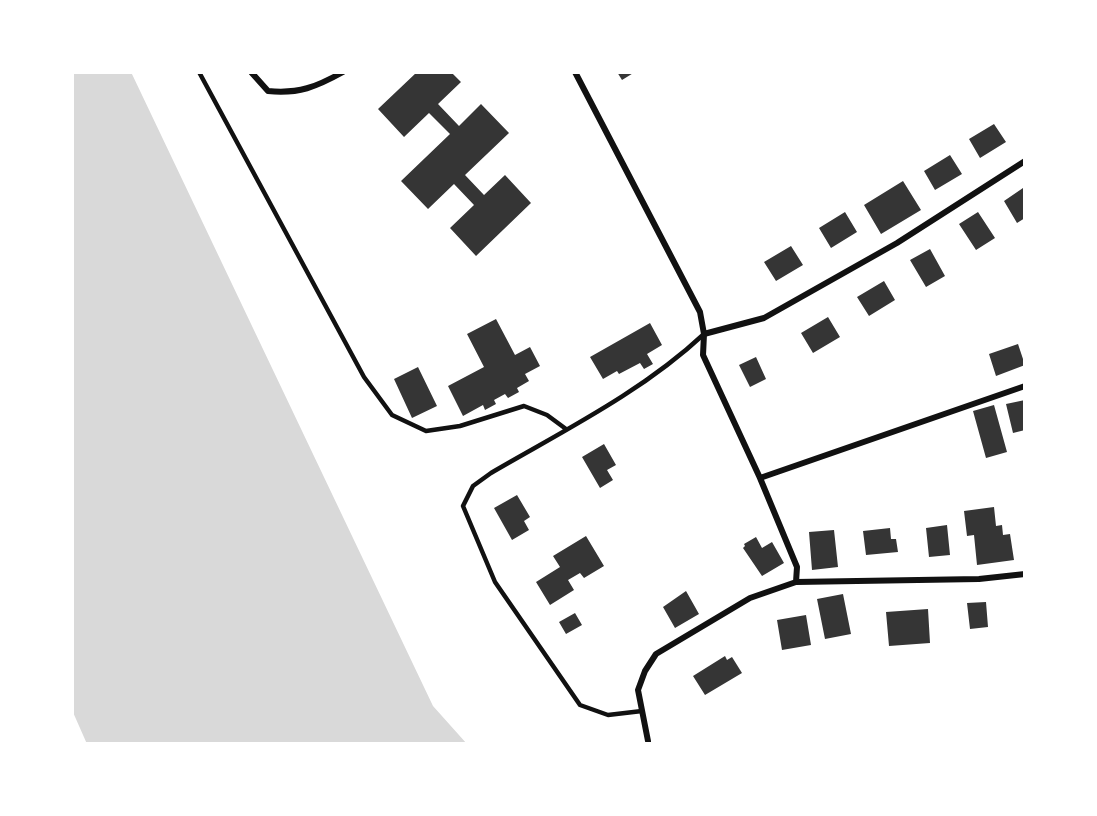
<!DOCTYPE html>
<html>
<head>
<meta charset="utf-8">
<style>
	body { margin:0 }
	#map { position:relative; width:1097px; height:816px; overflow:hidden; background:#fff; font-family:Lato,sans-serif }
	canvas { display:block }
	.frame { position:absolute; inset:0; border:74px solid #fff; pointer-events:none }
</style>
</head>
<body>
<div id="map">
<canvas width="1097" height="816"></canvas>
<div class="frame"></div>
</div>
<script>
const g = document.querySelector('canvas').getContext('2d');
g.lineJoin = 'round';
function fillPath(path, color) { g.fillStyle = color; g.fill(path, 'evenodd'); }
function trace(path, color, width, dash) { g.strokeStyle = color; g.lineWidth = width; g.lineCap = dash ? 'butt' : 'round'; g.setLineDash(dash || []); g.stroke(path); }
const water = new Path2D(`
	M 72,72 L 131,72 L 433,706 L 467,744 L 87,744 L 72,710 Z`);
const building = new Path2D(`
	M 417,72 L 451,72 L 461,82 L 438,104 L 459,126 L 481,104 L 509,133 L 465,175 L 484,195 L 505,175 L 531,203 L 476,256 L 450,228 L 474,205 L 454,184 L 428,209 L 401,181 L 450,134 L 429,113 L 404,137 L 378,109 Z
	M 617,72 L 635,72 L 622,80 Z
	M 994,124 L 1006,142 L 980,158 L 969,139 Z
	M 950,155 L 962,174 L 935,190 L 924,171 Z
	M 903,181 L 921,210 L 881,234 L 864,205 Z
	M 1023,188 L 1025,192 L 1025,218 L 1017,223 L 1004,201 Z
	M 845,212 L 857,232 L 831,248 L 819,228 Z
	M 978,212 L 995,238 L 976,250 L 959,224 Z
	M 791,246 L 803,265 L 776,281 L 764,262 Z
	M 930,249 L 945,276 L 926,287 L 910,260 Z
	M 884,281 L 895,300 L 869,316 L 857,297 Z
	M 828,317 L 840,337 L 813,353 L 801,333 Z
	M 496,319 L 515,355 L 530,347 L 540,366 L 525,374 L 529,381 L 517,388 L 519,392 L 508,398 L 505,394 L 494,400 L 496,404 L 485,410 L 483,405 L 463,416 L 448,386 L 484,367 L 467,334 Z
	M 650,323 L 662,345 L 647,354 L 653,364 L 644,369 L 640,363 L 619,374 L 617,371 L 603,379 L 590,357 Z
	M 1018,344 L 1025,365 L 996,376 L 989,354 Z
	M 756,357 L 766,379 L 750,387 L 739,365 Z
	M 418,367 L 437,406 L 412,418 L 394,379 Z
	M 1025,400 L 1025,430 L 1013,433 L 1006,404 Z
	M 994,405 L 1007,452 L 986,458 L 973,411 Z
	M 604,444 L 616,465 L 607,470 L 613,480 L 600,488 L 582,457 Z
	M 517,495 L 530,517 L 524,521 L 529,530 L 512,540 L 494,508 Z
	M 994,507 L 996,526 L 1002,525 L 1003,535 L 1010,534 L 1014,560 L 977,565 L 974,535 L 967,536 L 964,511 Z
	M 947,525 L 950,555 L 929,557 L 926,528 Z
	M 890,528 L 891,539 L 896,539 L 898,552 L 866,555 L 863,531 Z
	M 834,530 L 838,567 L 812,570 L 809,532 Z
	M 586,536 L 604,566 L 584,578 L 580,573 L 568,580 L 574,590 L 550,605 L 536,582 L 560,567 L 553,556 Z
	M 756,537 L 762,548 L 772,542 L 784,563 L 762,576 L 743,548 L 745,546 L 744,544 Z
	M 686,591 L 699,614 L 675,628 L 663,607 Z
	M 843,594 L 851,634 L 825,639 L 817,599 Z
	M 986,602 L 988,627 L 970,629 L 967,603 Z
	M 928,609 L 930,643 L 889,646 L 886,612 Z
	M 575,613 L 582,625 L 566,634 L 559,622 Z
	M 806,615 L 811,645 L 782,650 L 777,620 Z
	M 725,656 L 727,660 L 732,657 L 742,673 L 705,695 L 693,676 Z`);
const service = new Path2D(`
	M 199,72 L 364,377 L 392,415 L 426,431 L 460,426 L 524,406 L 547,415 L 566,429
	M 642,711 L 608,715 L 580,705 L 495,582 L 463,506 L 473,486 L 491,473 C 563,431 642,392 704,334`);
const minor = new Path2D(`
	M 251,72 L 268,91 C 299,94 316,87 343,72
	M 575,72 L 700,312 L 704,334 L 703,355 L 760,478 L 797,567 L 796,582
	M 704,334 L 764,318 L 897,243 L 1025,161
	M 760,478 L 1025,386
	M 648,741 L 638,690 L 645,671 L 656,654 L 750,598 L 796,582 L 979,579 L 1025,574`);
fillPath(water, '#d9d9d9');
fillPath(building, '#353535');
trace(service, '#111', 4.5);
trace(minor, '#111', 6);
</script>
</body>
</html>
